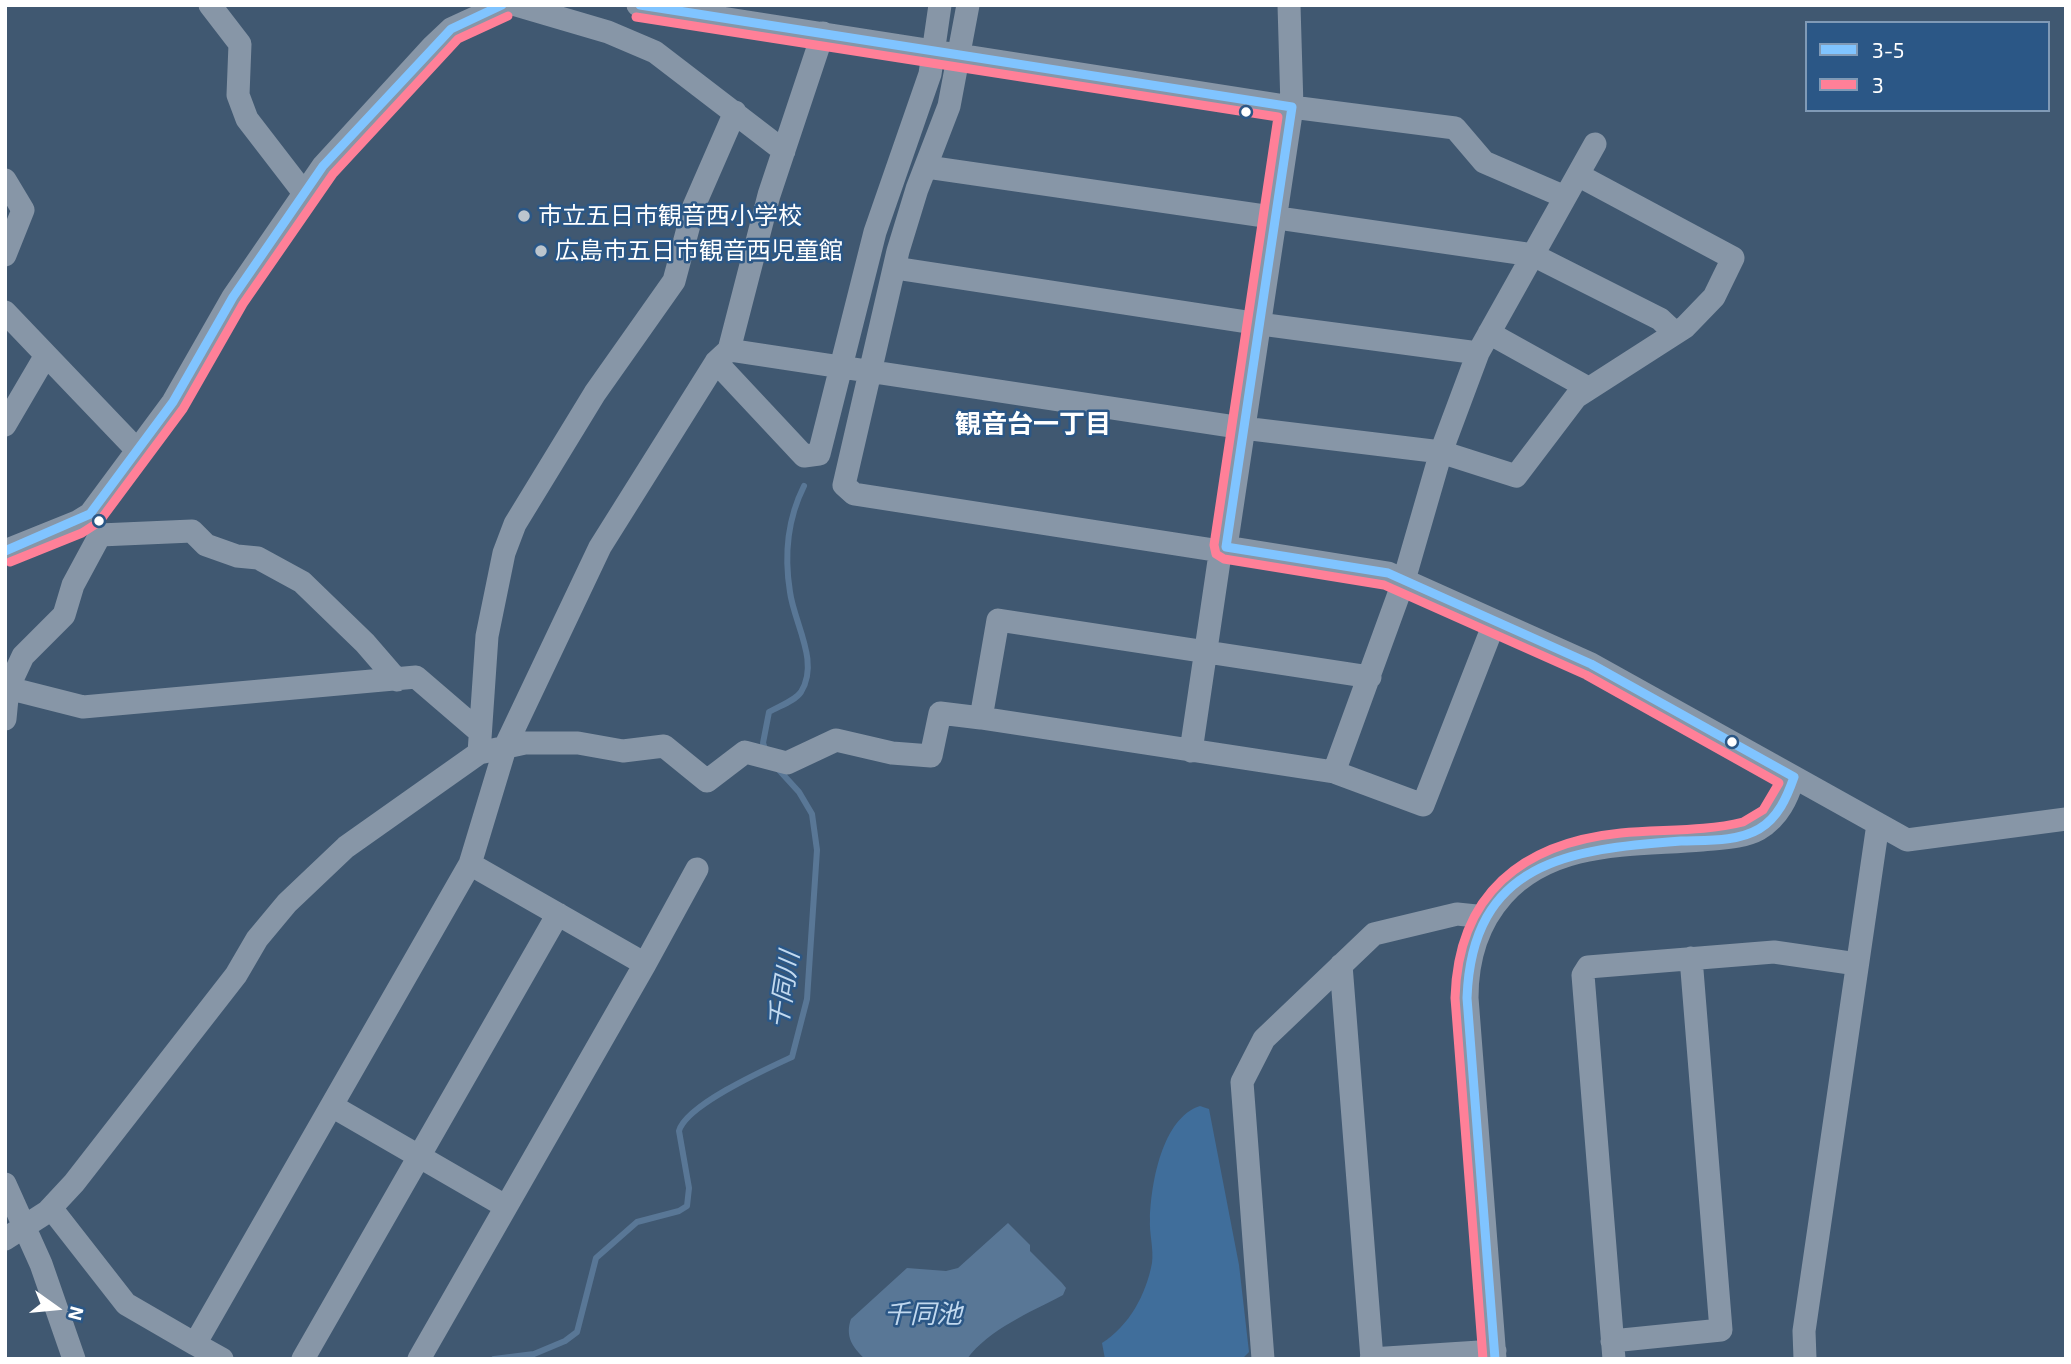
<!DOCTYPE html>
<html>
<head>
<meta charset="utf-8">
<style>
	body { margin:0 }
	#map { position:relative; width:2071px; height:1364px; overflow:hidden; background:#405871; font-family:"Exo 2",sans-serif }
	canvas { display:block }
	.frame { position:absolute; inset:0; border:7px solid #fff; pointer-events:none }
	.legend { position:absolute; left:1805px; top:21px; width:245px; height:91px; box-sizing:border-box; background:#2b5786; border:2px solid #809ab6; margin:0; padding:9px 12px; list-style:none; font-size:21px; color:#fff }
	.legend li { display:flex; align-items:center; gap:14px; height:35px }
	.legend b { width:35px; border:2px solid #809ab6 }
	.north { position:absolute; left:21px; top:1273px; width:70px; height:70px; -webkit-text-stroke:5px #2b5786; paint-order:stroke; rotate:105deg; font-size:19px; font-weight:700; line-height:28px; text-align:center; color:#fff }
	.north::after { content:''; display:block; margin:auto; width:24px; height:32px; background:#fff; clip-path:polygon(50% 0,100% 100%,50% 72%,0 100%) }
</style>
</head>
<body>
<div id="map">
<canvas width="2071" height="1364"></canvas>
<div class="frame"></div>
<ul class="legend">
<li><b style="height:9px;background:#80c4ff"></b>3-5</li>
<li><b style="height:9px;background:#ff8098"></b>3</li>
</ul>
<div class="north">N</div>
</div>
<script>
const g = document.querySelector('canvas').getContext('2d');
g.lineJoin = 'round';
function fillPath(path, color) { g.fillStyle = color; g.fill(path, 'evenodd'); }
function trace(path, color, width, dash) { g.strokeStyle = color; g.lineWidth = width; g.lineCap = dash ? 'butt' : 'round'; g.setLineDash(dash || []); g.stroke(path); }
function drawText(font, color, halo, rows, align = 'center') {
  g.font = font + ' "Exo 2","Noto Sans JP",sans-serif'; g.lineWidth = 5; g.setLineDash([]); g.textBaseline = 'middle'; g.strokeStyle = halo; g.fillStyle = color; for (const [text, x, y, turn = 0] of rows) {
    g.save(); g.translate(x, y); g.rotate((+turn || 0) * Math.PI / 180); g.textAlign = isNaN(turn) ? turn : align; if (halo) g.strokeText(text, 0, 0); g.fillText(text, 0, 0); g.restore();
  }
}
const green = new Path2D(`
	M 1200,1106 L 1209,1109 L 1239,1265 L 1249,1352 L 1242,1359 L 1105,1359 L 1102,1343 C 1129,1326 1146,1295 1152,1263 C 1154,1249 1149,1233 1150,1219 C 1151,1184 1162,1118 1200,1106 Z`);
const water = new Path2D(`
	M 1008,1223 L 1030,1245 L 1030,1251 L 1062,1283 L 1066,1288 L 1063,1295 C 1031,1312 989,1329 967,1359 L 865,1359 C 852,1347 845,1336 851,1319 L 907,1268 L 946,1271 L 958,1268 Z`);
const stream = new Path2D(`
	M 766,752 L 763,743 L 769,712 C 779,706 795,701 801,692 C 820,662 794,623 790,592 C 784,555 787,520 804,486
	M 494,1359 L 534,1354 L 565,1341 L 577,1332 L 596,1258 L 637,1222 L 679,1211 L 687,1206 L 689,1188 L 679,1131 C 686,1105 766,1069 792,1057 L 807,999 L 817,850 L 812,814 L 799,792 L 778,769`);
const minor = new Path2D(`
	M 210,5 L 240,44 L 238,95 L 247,119 L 304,193
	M 516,5 L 608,32 L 655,52 L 784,151
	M 638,5 L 1292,107 L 1226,547 L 1388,573 L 1591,664 L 1794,777 C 1787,798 1779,817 1759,829 C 1743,838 1720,838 1702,840 C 1632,846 1554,839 1503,895 C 1477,924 1467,959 1467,998 L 1495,1359
	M 968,5 L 949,106 L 917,189 L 898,251 L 844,485 L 854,494 L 1214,550 L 1226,547 L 1219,561 L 1191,751
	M 1289,5 L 1292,107 L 1455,128 L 1484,162 L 1565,197
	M 927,167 L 1533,255 L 1660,319 L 1675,333
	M 5,180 L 23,210 L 5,255
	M 895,268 L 1260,324 L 1478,353
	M 5,312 L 136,449
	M 1489,333 L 1588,388
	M 729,350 L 1243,428 L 1441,452 L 1516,476 L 1576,397 L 1685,327 L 1714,297 L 1733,258 L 1578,175
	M 716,362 L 804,456 L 819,454 L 875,232 L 930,74 L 940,5
	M 5,425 L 46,355
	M 100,535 L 192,531 L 206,545 L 237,556 L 258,558 L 302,582 L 365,643 L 397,680
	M 5,551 L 77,522 L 90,514 L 173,402 L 233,297 L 323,166 L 433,46 L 451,29 L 503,5
	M 1370,677 L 998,620 L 981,718 L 1334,772 L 1423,805 L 1495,621
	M 8,688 L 83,707 L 416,677 L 480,732
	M 5,719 L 8,688 L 23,656 L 64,615 L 73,585 L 100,535
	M 479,753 L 487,636 L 504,553 L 515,524 L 595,393 L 674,281 L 694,206 L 735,112
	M 1334,772 L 1404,580 L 1441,452 L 1478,353 L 1595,144
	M 1794,777 L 1907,840 L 2066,819
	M 470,864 L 645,964 L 697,869
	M 1341,965 L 1372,1359
	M 332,1106 L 505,1206
	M 5,1184 L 41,1264 L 74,1359
	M 51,1208 L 126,1304 L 195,1344 L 470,864 L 506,745 L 600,547 L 716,362 L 729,350 L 769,195 L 823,33
	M 5,1239 L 47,1212 L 74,1183 L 236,975 L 257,939 L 287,903 L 346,847 L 479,753 L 525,743 L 578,743 L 623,751 L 664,746 L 707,781 L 745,752 L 787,763 L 836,740 L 892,753 L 931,756 L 940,713 L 981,718
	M 1612,1341 L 1721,1330 L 1691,958
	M 195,1344 L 222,1359
	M 303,1359 L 558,914
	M 419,1359 L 645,964
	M 1263,1359 L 1242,1082 L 1264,1039 L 1374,934 L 1457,914 L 1486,917
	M 1371,1359 L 1495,1351
	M 1614,1359 L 1583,975 L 1588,967 L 1774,952 L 1857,964
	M 1805,1359 L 1804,1331 L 1878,824`);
const bus1 = new Path2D(`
	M 640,5 L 1292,107 L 1226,547 L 1388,573 L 1591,664 L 1794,777 C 1787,797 1778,818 1759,829 C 1737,842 1706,840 1681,841 C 1570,849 1472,861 1467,998 L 1495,1359
	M 5,551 L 90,514 L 173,402 L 233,297 L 323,166 L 451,29 L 502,5`);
const bus2 = new Path2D(`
	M 636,17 L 1278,117 L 1214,545 L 1216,554 L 1224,559 L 1384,585 L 1586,675 L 1779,783 L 1763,810 L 1743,822 C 1703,832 1661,829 1621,833 C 1522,843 1458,894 1455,998 L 1483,1359
	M 10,562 L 82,533 L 99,522 L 183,409 L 243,304 L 333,174 L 458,39 L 508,16`);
const markers = [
	[1246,112,6,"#fff"],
	[524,216,7,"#bcc5cd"],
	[541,251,7,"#bcc5cd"],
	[99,521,6,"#fff"],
	[1732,742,6,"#fff"]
];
const poiNames = [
	["市立五日市観音西小学校",538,216],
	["広島市五日市観音西児童館",555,251]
];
const neighbourhoodNames = [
	["観音台一丁目",1033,424]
];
const waterNames = [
	["千同川",784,990,-81],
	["千同池",923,1314]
];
fillPath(green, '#406e9b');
fillPath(water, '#597796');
trace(stream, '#597796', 6);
trace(minor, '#8796a7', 23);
trace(bus1, '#80c4ff', 9);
trace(bus2, '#ff8098', 9);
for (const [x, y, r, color] of markers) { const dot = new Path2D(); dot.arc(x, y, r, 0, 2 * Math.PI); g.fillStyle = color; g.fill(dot); trace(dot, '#2b5786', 2.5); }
drawText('24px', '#fff', '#2b5786', poiNames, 'left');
drawText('bold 26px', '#fff', '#2b5786', neighbourhoodNames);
drawText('italic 26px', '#c2d9ef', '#2b5786', waterNames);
</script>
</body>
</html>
